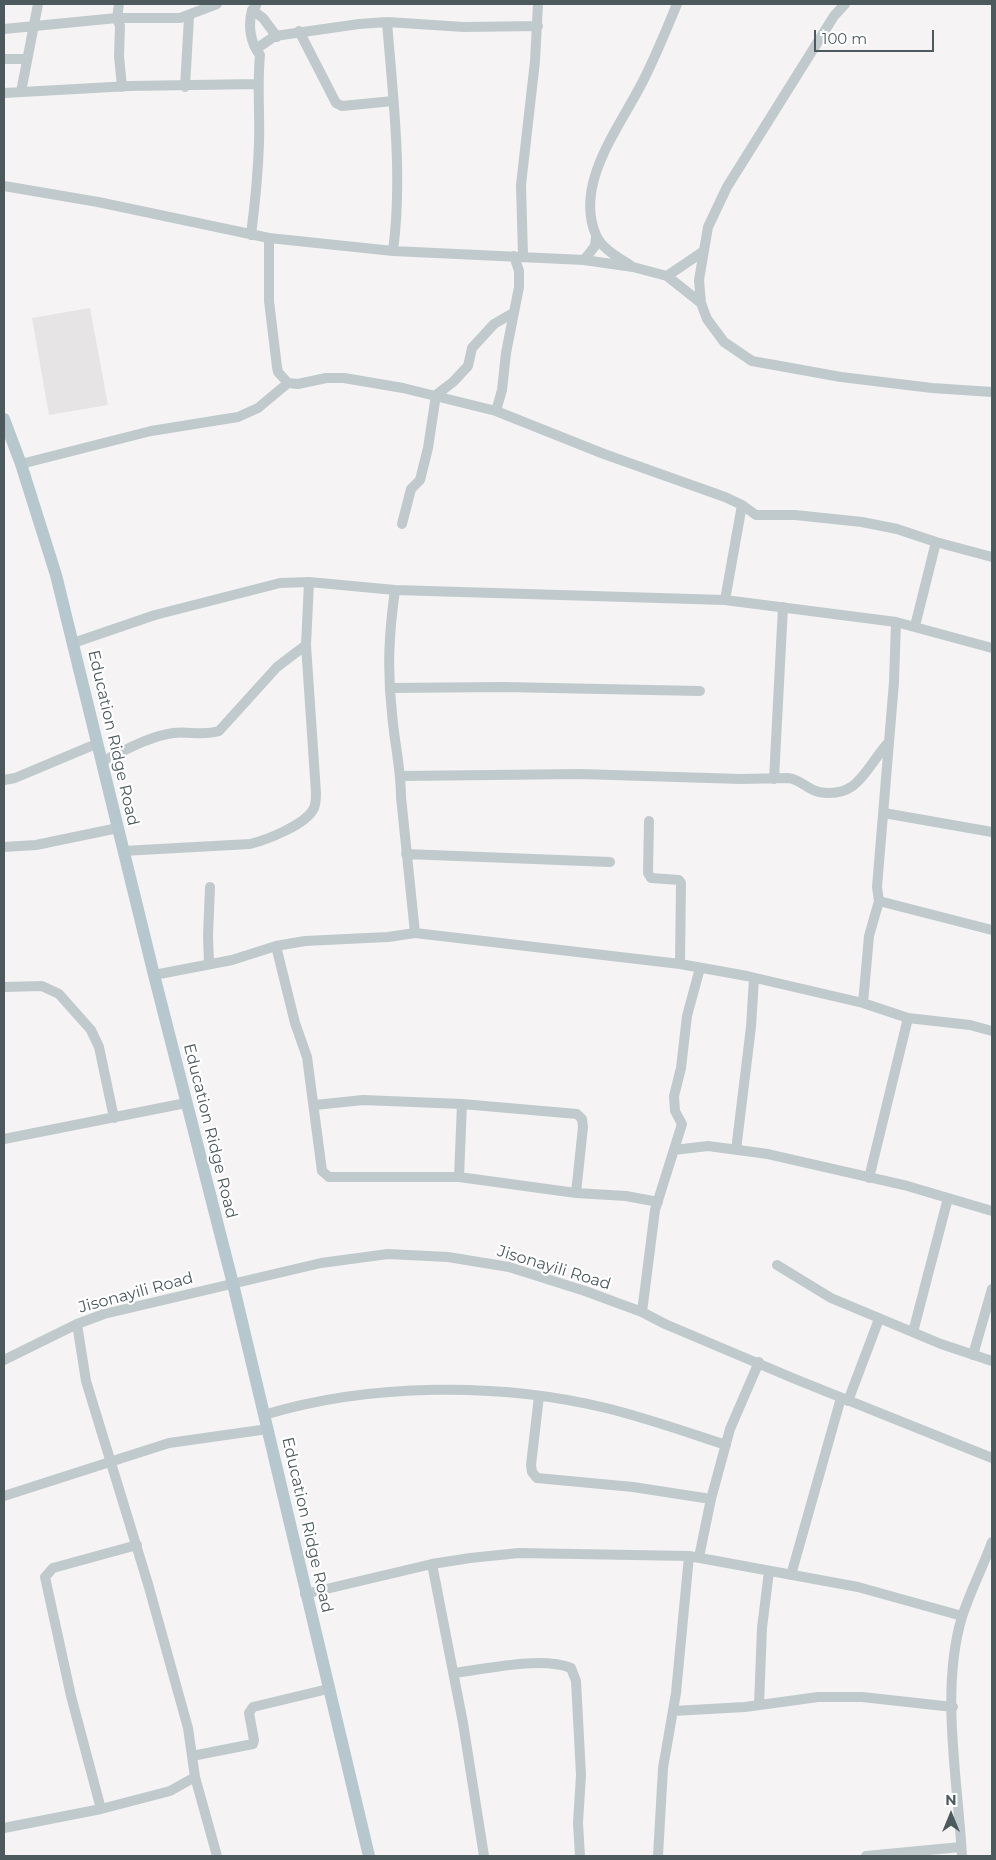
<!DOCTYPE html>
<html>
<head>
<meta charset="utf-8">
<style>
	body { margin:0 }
	#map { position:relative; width:996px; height:1860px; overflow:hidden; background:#f5f3f3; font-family:Montserrat,sans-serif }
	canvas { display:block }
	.frame { position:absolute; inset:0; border:5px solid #4c5a5e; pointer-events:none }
	.north { position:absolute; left:926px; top:1790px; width:50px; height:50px; -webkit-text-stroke:4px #fff; paint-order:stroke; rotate:0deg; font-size:14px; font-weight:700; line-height:20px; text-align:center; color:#4c5a5e }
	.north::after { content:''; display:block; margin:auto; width:18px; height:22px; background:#4c5a5e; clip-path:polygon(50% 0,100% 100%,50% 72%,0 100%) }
	.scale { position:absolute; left:814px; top:30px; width:120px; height:22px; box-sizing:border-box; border:2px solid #4c5a5e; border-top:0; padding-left:6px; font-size:15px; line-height:18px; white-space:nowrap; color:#4c5a5e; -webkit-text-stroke:4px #fff; paint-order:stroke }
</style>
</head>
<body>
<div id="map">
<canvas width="996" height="1860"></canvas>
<div class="frame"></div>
<div class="north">N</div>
<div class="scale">100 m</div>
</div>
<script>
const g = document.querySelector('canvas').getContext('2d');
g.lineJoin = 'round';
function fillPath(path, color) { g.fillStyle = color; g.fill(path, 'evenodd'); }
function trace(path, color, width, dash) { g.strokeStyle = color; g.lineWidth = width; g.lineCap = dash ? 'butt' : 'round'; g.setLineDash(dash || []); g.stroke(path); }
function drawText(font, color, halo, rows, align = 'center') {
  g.font = font + ' Montserrat,sans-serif'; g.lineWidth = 4.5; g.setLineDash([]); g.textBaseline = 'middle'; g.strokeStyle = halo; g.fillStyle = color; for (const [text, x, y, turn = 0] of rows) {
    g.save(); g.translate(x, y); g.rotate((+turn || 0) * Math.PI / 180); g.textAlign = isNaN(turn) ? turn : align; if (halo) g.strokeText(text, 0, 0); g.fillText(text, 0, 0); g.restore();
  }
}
const education = new Path2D(`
	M 90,308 L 108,405 L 49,415 L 32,318 Z`);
const minor = new Path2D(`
	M 119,4 L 117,18 L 120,26 L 119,56 L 122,87
	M 845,4 L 834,16 L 727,187 L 708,227 L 699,280 L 701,303 L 707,319 L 724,342 L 752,361 L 841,377 L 932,388 L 992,392
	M 256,6 L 252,10 L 263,18 L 277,37
	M 387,22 C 393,98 403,176 393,251
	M 4,29 L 117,18 L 180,18 L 217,4
	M 299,31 L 336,103 L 342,106 L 393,101
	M 256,49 L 275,36 L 359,24 L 387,22 L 464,27 L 538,26
	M 4,59 L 27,59
	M 185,87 L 189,17
	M 21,92 L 38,4
	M 4,93 L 130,86 L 257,84
	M 4,186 L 98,202 L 269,238 L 393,251 L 584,260 L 633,267 L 667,276 L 701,303
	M 251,235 C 255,204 258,174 259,143 C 260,113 257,84 260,55 C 250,43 248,25 252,10
	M 269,238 L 269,301 L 277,367 L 278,372 L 288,383
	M 523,256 L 521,185 L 535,61 L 538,4
	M 584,260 L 595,246 L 596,237
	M 630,265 C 619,258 601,248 596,235 C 573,182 623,123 645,77 C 657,53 667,28 677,4
	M 667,276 L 704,251
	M 496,411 L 502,390 L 506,353 L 519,287 L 519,271 L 514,256
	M 21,464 L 151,431 L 238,417 L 258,408 L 288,383 L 298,384 L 326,378 L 344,378 L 403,388 L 496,411 L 604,454 L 725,497 L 742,505 L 725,600
	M 742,505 L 756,515 L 795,515 L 862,522 L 897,529 L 936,542
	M 402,524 L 411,489 L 420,480 L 428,448 L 436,395 L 453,382 L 468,366 L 472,348 L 494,324 L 513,313
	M 395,590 C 389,633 387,669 392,713 C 394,741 401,768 401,797 L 415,933
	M 915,626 L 936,542 L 992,557
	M 73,643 L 155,615 L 280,583 L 309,582 L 395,590 L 725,600 L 896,622 L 992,648
	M 390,688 L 503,687 L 700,691
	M 101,762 C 124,751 147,737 173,733 C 188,731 204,736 219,731 L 277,667 L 306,645
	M 401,776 L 580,774 L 741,779 L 788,778 C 800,779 808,790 819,792 C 860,799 866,766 889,742
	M 774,779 L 783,607
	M 4,780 L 15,778 L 96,744
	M 884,813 L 992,832
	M 649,821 L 648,873 L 651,878 L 679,880 L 681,883 L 680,964
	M 4,847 L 36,845 L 118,828
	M 123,851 L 250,844 C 266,840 306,825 314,808 C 316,803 316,798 316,793 L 306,645 L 309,582
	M 406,854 L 610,862
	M 879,901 L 992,930
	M 276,946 L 295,1023 L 307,1057 L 322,1171 L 329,1177 L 459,1177 L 576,1193 L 626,1196 L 658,1202
	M 209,964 L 208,936 L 210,887
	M 154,975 L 232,960 L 276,946 L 305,941 L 388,937 L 415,933 L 680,964 L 747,976 L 863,1003 L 908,1018 L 970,1025 L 992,1031
	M 4,987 L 42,986 L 59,994 L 91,1030 L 99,1047 L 114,1118
	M 863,1003 L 869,936 L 879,901 L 877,887 L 894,682 L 896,622
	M 315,1105 L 363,1100 L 462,1104 L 577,1114 L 582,1119 L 583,1127 L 576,1193
	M 4,1139 L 186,1103
	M 674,1150 L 708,1146 L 768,1154 L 904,1185 L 992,1211
	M 736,1150 L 751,1027 L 754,978
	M 459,1177 L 462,1104
	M 869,1178 L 908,1018
	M 777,1265 L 831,1298 L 941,1344 L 992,1361
	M 642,1312 L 655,1210 L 682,1124 L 675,1111 L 674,1096 L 681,1068 L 687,1016 L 700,968
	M 77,1324 L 86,1381 L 148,1584 L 188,1728 L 195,1777 L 217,1856
	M 913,1332 L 948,1198
	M 973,1355 L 992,1289
	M 4,1360 L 77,1324 L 104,1314 L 321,1263 L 388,1254 L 448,1257 L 509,1267 L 585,1291 L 642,1312 L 665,1324 L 795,1379 L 992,1458
	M 539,1396 L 531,1465 L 532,1472 L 537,1478 L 633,1487 L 711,1499
	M 848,1401 L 879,1319
	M 264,1415 C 369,1383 500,1382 606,1408 C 647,1418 686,1432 726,1445
	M 4,1496 L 169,1443 L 268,1429
	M 699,1557 L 711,1499 L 730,1429 L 759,1362
	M 432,1564 L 463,1723 L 484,1856
	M 791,1575 L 841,1398
	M 305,1594 L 432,1564 L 470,1558 L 519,1553 L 689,1556 L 858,1587 L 962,1616
	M 454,1673 C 486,1669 541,1656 571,1668 L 576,1681 L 581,1775 L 578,1823 L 580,1856
	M 759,1705 L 762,1628 L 769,1571
	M 673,1711 L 745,1707 L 818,1697 L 862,1697 L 953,1707
	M 192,1756 L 253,1744 L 254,1740 L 249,1713 L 253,1707 L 328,1689
	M 101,1809 L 71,1696 L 45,1577 L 53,1568 L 137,1545
	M 4,1828 L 101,1809 L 170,1791 L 195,1777
	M 658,1856 L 663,1768 L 676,1693 L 689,1556
	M 866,1856 L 961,1847
	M 962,1856 C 958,1782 940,1689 962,1617 C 970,1592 983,1567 992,1542`);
const major = new Path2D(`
	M 4,419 L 21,464 L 56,575 L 154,975 L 233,1284 L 369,1856`);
const streetNames = [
	["Education Ridge Road",113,738,77],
	["Education Ridge Road",210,1131,76],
	["Jisonayili Road",554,1268,17],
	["Jisonayili Road",136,1293,-15],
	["Education Ridge Road",307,1525,77]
];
fillPath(education, '#e6e4e5');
trace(minor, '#c0cacd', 10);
trace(major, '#b6c8ce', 12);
drawText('16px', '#4c5a5e', '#fff', streetNames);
</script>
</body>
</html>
